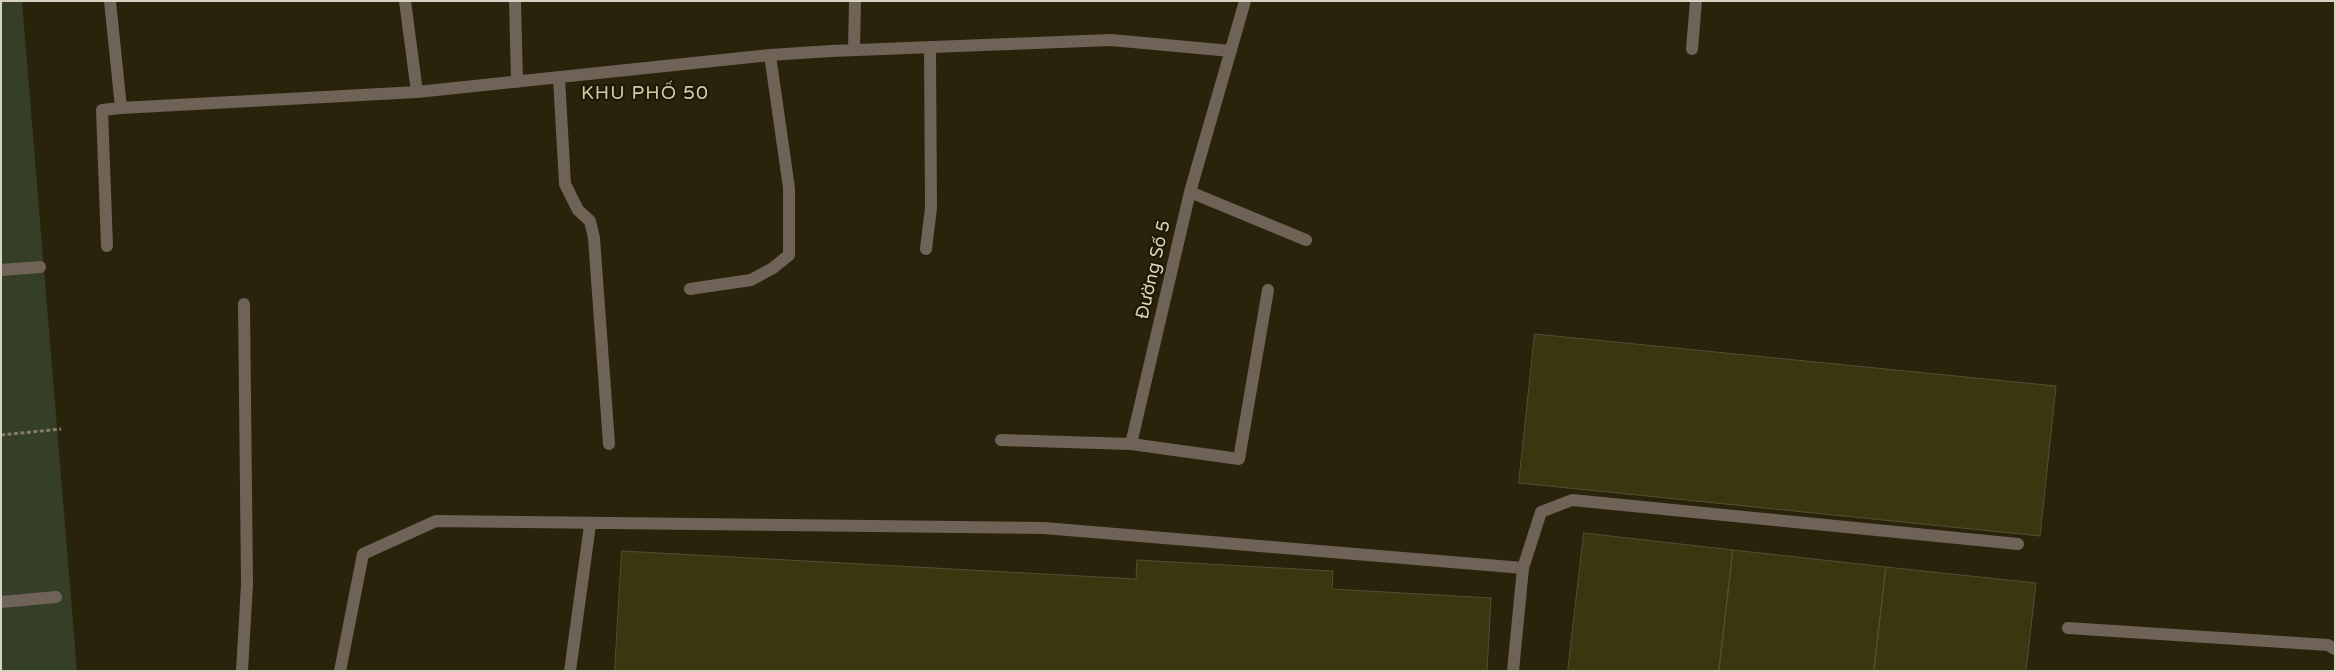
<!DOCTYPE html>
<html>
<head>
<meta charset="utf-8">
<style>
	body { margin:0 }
	#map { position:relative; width:2336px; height:672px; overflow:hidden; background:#28230a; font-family:"Varela Round",sans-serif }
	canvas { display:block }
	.frame { position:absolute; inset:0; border:2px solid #d6d3c5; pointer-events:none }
</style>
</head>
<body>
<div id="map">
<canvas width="2336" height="672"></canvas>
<div class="frame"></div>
</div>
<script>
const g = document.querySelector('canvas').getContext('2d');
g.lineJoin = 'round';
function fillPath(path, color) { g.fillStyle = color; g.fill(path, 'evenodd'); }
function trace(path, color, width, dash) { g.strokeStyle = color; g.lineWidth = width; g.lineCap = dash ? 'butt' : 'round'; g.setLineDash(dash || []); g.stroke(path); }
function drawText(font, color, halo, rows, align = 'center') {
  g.font = font + ' "Varela Round",sans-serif'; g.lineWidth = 4.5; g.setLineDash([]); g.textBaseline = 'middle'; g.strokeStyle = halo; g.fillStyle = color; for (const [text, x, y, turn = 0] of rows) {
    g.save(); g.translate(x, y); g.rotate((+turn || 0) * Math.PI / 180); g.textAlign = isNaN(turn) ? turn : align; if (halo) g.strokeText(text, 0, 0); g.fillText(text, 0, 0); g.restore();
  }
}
const green = new Path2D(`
	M 1,1 L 22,1 L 77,671 L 1,671 Z`);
const building = new Path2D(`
	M 1535,334 L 2056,386 L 2040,536 L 1519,483 Z
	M 1584,533 L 1733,550 L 1719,671 L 1568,671 Z
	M 1733,550 L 1886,567 L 1874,671 L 1719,671 Z
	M 622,551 L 1136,579 L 1137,560 L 1333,571 L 1332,589 L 1491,598 L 1487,671 L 615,671 Z
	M 1886,567 L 2036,583 L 2026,671 L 1874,671 Z`);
const path = new Path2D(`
	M 1,435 L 61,429`);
const minor = new Path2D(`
	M 110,1 L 121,108 L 417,92 L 770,55 L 831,51 L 1111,40 L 1231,51
	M 405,1 L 417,92
	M 515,1 L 517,82
	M 1245,1 L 1190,192 L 1131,444 L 1239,459 L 1268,290
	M 1692,49 L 1696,1
	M 854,50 L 855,1
	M 559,78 L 565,184 L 578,210 L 590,221 L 594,238 L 609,444
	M 1190,192 L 1306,240
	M 107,246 L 102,110 L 121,108
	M 926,249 L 931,208 L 930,47
	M 1,270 L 40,267
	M 690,289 L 751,280 L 773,268 L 789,255 L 789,188 L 770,55
	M 1001,440 L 1131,444
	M 1,602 L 56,597
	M 2068,628 L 2328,645 L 2335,649
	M 242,671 L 247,584 L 244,304
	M 340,671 L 363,554 L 436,521 L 1044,528 L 1523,568
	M 570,671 L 590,525
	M 1513,671 L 1523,568 L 1541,512 L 1572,500 L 2018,544`);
const streetNames = [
	["Đường Số 5",1154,270,-77]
];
const neighbourhoodNames = [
	["KHU PHỐ 50",645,94]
];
fillPath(green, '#353e27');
fillPath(building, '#3c3610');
trace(building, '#534f35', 1);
trace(path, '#817d69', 3, [4, 2.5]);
trace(minor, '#6e6356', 12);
drawText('18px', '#d6d3c5', '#1e1a02', streetNames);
g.letterSpacing = '1px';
drawText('19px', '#cdc8aa', '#1e1a02', neighbourhoodNames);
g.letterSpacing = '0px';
</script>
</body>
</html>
